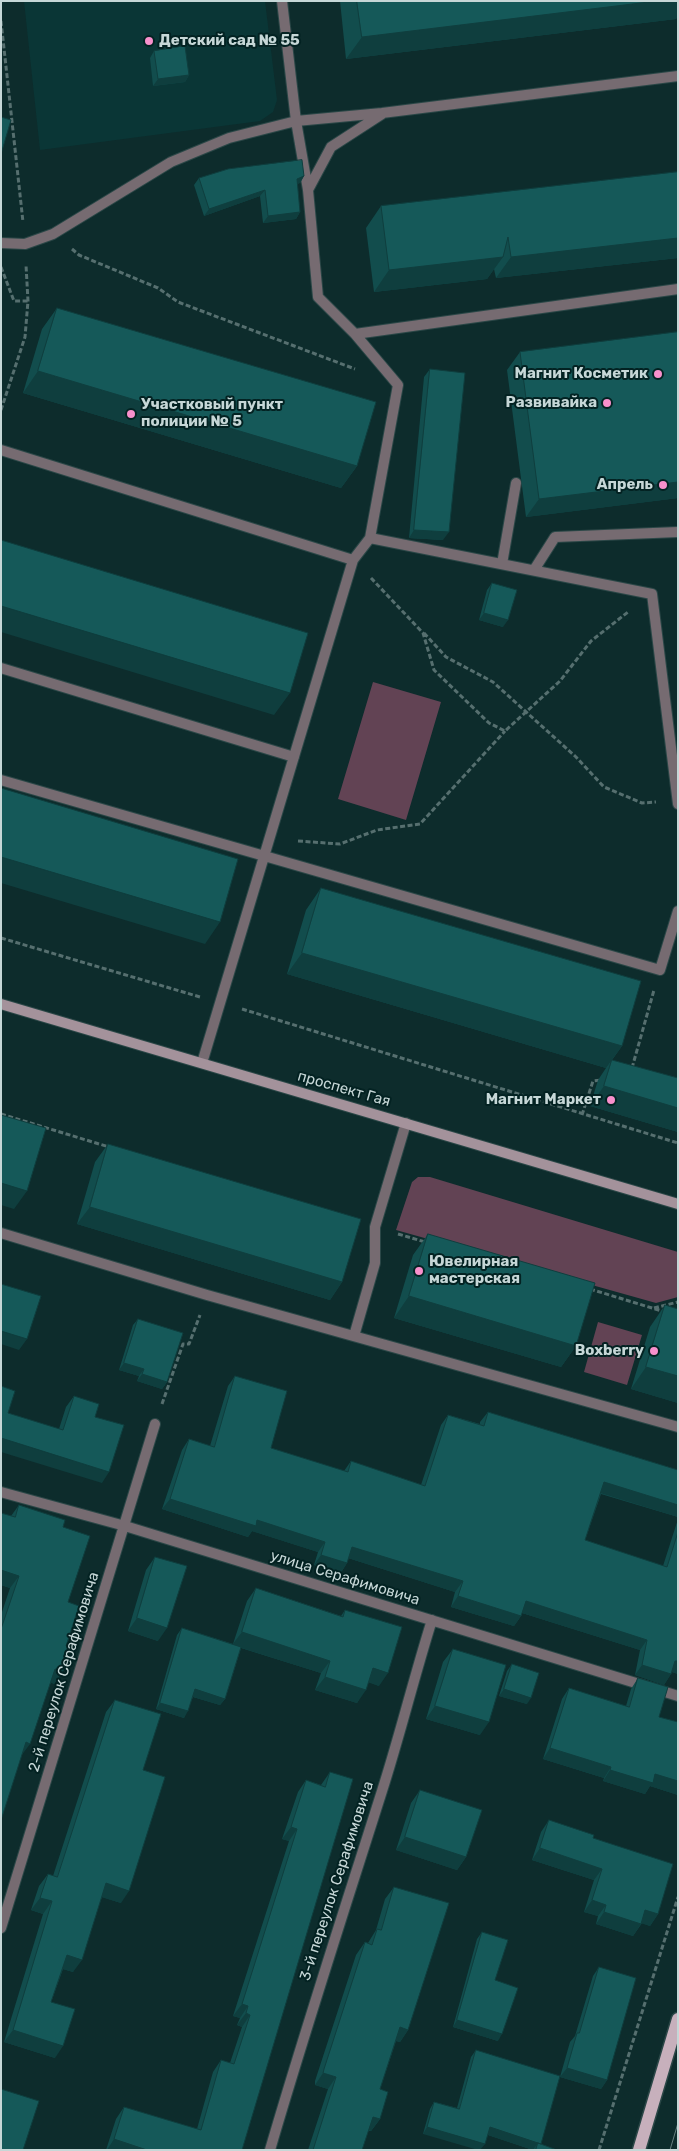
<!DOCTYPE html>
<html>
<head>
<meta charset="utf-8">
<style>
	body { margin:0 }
	#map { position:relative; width:679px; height:2151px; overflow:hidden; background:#0d2c2c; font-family:Rubik,sans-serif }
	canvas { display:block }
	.frame { position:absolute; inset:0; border:2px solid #c6d7d7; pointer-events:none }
</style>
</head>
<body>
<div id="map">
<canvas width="679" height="2151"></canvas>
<div class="frame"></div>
</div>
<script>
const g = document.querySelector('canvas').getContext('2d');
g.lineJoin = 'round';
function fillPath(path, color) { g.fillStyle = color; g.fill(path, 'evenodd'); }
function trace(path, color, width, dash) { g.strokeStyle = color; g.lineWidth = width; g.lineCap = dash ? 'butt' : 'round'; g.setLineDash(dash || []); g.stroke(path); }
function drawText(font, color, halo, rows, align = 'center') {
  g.font = font + ' Rubik,sans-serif'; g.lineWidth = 4; g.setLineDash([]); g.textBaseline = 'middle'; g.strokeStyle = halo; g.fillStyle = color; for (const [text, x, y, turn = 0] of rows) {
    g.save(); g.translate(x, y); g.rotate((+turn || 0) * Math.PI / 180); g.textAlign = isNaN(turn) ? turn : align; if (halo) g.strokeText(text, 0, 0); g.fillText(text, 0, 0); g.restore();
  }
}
const built = new Path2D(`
	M 24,1 L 265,1 L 277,100 L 273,112 L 260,121 L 40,150 Z`);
const green = new Path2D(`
	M 373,682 L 441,702 L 406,820 L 338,799 Z
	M 418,1177 L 430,1177 L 678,1252 L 678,1297 L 656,1303 L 396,1230 L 412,1182 Z
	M 598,1322 L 642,1335 L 627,1385 L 584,1372 Z`);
const path = new Path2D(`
	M 1,21 L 23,222
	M 72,249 L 79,255 L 158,288 L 178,302 L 355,369
	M 1,267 L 14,301 L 28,301
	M 1,410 L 25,337 L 28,301 L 26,265
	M 371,578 L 423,633 L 434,670 L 489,723 L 505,731 L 560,681 L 591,641 L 628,612
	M 424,633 L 446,657 L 493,682 L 576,757 L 604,787 L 642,803 L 656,802
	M 298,841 L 340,844 L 377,830 L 420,824 L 505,731
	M 1,938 L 200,997
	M 242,1009 L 678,1143
	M 632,1068 L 654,990
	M 1,1114 L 109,1147
	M 582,1115 L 593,1081 L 601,1080
	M 398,1234 L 425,1242
	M 590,1289 L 665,1312
	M 654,1308 L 678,1302
	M 162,1404 L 183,1344 L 189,1344 L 200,1315
	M 599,2150 L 678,1897`);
const service = new Path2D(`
	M 282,1 L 296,121 L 308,190 L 318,297 L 355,334 L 398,385 L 370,538 L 652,594 L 678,804
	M 308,190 L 331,147 L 382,114
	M 1,243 L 25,244 L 53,234 L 171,162 L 229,138 L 296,121 L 382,113 L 678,76
	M 355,334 L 678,289
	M 1,450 L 353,560
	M 502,564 L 516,483
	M 534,570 L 555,537 L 678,532
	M 1,668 L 294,757
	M 1,780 L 660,970 L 678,911
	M 202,1063 L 353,560 L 370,538
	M 1,1233 L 207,1295 L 678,1427
	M 354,1336 L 375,1263 L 375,1227 L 406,1123`);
const minor = new Path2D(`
	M 1,1492 L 125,1526 L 678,1696
	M 1,1928 L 155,1424
	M 270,2150 C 305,2030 344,1911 382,1791 C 400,1735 414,1677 432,1620`);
const secondary = new Path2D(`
	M 1,1004 L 678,1204`);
const primary = new Path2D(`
	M 639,2150 L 678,2019`);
const tram = new Path2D(`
	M 670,2150 L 678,2123`);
const wall = new Path2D(`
	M 340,1 L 678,1 L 678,16 L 676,19 L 346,59 Z
	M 154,51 L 189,75 L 185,82 L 153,86 L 150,58 Z
	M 678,172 L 678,258 L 496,278 L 494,269 L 487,279 L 374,292 L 366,228 L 381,206 Z
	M 304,176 L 300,183 L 297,184 L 300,212 L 296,219 L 263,223 L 260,196 L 204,216 L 194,185 L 199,178 Z
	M 57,308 L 357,466 L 341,488 L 23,393 L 42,329 Z
	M 678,332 L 678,498 L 526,517 L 507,370 L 520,352 Z
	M 430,369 L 443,540 L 409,538 L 424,377 Z
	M 492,583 L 503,627 L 479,620 L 487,590 Z
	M 321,888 L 622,1046 L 612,1060 L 678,1078 L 678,1132 L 590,1106 L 598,1080 L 606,1068 L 287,974 L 306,910 Z
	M 108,1144 L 342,1282 L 330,1300 L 77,1224 L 95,1162 Z
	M 428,1234 L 576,1346 L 561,1367 L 394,1318 L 413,1255 Z
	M 665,1305 L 678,1403 L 631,1389 L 650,1327 Z
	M 138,1319 L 167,1382 L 162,1389 L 137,1381 L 139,1376 L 119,1370 L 133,1325 Z
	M 235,1376 L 271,1448 L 344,1471 L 351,1461 L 421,1485 L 441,1425 L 448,1415 L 480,1424 L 480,1422 L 488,1412 L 678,1470 L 678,1517 L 601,1494 L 585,1540 L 663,1566 L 678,1519 L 678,1674 L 672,1672 L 664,1685 L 635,1675 L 640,1650 L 522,1613 L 521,1616 L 514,1626 L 451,1607 L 455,1592 L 348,1558 L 347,1563 L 340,1574 L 314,1565 L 318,1552 L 252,1531 L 248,1537 L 162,1509 L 182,1450 L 189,1439 L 210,1446 L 228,1386 Z
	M 74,1396 L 95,1417 L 102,1483 L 8,1413 L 59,1429 L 66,1407 Z
	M 19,1505 L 63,1527 L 68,1602 L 66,1646 L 63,1671 L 54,1684 L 51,1682 L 21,1756 L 1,1820 L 1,1615 L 10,1588 L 1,1585 L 1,1513 L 11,1516 Z
	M 155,1557 L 158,1641 L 128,1631 L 146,1570 Z
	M 256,1588 L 341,1616 L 345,1610 L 379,1686 L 369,1682 L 357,1703 L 315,1690 L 321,1673 L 241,1648 L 225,1699 L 220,1705 L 193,1697 L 184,1718 L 156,1709 L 177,1635 L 182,1628 L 233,1644 L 247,1601 Z
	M 453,1649 L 480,1735 L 426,1719 L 443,1662 Z
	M 512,1664 L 527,1704 L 499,1696 L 507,1671 Z
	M 638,1678 L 659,1717 L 678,1722 L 678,1795 L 650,1786 L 645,1794 L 603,1781 L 604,1778 L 543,1759 L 562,1699 L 569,1688 L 626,1706 L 631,1689 Z
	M 115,1700 L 143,1770 L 121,1903 L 102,1897 L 73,1972 L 63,1969 L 51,2002 L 55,2058 L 4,2042 L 43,1914 L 31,1910 L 39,1886 L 48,1874 L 53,1876 L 106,1712 Z
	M 330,1772 L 242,2150 L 106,2150 L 116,2119 L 124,2107 L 197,2129 L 213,2072 L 221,2060 L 230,2063 L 242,2027 L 237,2025 L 240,2018 L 233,2016 L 289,1841 L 282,1839 L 298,1792 L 306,1780 L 321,1785 Z
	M 420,1790 L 466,1857 L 457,1870 L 396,1850 L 411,1803 Z
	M 549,1820 L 593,1838 L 658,1914 L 650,1926 L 642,1923 L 633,1936 L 596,1924 L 598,1916 L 584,1912 L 594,1880 L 532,1860 L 541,1832 Z
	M 394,1887 L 408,2030 L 400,2042 L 396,2041 L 380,2089 L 380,2119 L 371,2131 L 368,2131 L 362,2150 L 308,2150 L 328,2089 L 315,2085 L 315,2081 L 356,1955 L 365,1942 L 368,1943 L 376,1930 L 385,1899 Z
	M 482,1932 L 495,1980 L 498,2041 L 453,2027 L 477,1939 Z
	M 599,1967 L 607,2080 L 601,2089 L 560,2077 L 570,2042 L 575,2036 L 593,1976 Z
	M 476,2050 L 541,2144 L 557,2150 L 533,2150 L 488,2135 L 423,2134 L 430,2109 L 434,2102 L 457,2108 L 471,2057 Z`);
const shadedWall = new Path2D(`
	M 657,1 L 678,1 L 678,16 L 676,19 L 346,59 L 362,37 Z
	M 189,75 L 185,82 L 153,86 L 158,79 Z
	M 304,176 L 300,183 L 292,185 L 297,179 Z
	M 265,190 L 260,196 L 204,216 L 209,209 Z
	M 300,212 L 296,219 L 263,223 L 268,216 Z
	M 678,238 L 678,258 L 496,278 L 511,257 Z
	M 503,257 L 487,279 L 374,292 L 389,270 Z
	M 38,371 L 357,466 L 341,488 L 23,393 Z
	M 678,482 L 678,498 L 526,517 L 539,499 Z
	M 414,530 L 449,532 L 443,540 L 409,538 Z
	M 1,606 L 290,693 L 274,715 L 1,632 Z
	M 484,613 L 508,620 L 503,627 L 479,620 Z
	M 1,857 L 220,922 L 205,944 L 1,883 Z
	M 302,953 L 622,1046 L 606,1068 L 287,974 Z
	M 604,1086 L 678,1108 L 678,1132 L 590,1106 Z
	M 1,1183 L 27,1191 L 14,1209 L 1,1205 Z
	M 90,1207 L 342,1282 L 330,1300 L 77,1224 Z
	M 409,1296 L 576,1346 L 561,1367 L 394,1318 Z
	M 1,1331 L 27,1339 L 19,1350 L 1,1344 Z
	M 124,1363 L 144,1369 L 139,1376 L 119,1370 Z
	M 646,1367 L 678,1376 L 678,1403 L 631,1389 Z
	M 142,1374 L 167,1382 L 162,1389 L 137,1381 Z
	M 1,1438 L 109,1472 L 102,1483 L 1,1452 Z
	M 604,1482 L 678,1505 L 678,1517 L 597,1492 Z
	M 170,1499 L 257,1520 L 325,1542 L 318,1552 L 252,1531 L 248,1537 L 162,1509 Z
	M 352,1547 L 463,1581 L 455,1592 L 345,1557 Z
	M 321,1555 L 347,1563 L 340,1574 L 314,1565 Z
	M 1,1570 L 19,1576 L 10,1588 L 1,1585 Z
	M 458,1596 L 521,1616 L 514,1626 L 451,1607 Z
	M 526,1601 L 647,1640 L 640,1650 L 519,1612 Z
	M 137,1618 L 167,1628 L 158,1641 L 128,1631 Z
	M 242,1632 L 330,1661 L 321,1673 L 232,1645 Z
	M 675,1661 L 678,1661 L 678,1674 L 668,1671 Z
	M 642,1665 L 671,1674 L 664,1685 L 635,1675 Z
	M 373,1668 L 388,1673 L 379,1686 L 364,1681 Z
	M 55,1669 L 63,1671 L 54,1684 L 47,1681 Z
	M 325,1677 L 366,1690 L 357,1703 L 315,1690 Z
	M 195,1689 L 225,1699 L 220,1705 L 190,1696 Z
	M 504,1689 L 531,1698 L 527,1704 L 499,1696 Z
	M 160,1703 L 188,1711 L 184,1718 L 156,1709 Z
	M 435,1706 L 489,1722 L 480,1735 L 426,1719 Z
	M 26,1742 L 30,1744 L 21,1756 Z
	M 550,1748 L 611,1767 L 604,1778 L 543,1759 Z
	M 610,1770 L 655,1774 L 678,1781 L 678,1795 L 650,1786 L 645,1794 L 603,1781 Z
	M 291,1827 L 297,1829 L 289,1841 L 282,1839 Z
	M 405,1837 L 466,1857 L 457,1870 L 396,1850 Z
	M 540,1848 L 602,1869 L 594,1880 L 532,1860 Z
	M 106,1883 L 129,1891 L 121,1903 L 98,1896 Z
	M 40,1898 L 52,1901 L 43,1914 L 31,1910 Z
	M 592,1900 L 606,1905 L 598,1916 L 584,1912 Z
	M 645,1910 L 658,1914 L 650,1926 L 637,1922 Z
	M 604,1912 L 641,1924 L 633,1936 L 596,1924 Z
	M 67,1955 L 82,1960 L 73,1972 L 59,1968 Z
	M 242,2004 L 248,2006 L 240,2018 L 233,2016 Z
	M 246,2013 L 250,2015 L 242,2027 L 237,2025 Z
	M 457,2020 L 502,2034 L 498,2041 L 453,2027 Z
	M 400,2027 L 408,2030 L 400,2042 L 391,2040 Z
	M 13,2030 L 63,2046 L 55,2058 L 4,2042 Z
	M 567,2068 L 607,2080 L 601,2089 L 560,2077 Z
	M 323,2073 L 336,2077 L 328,2089 L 315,2085 Z
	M 373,2117 L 380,2119 L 371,2131 L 364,2129 Z
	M 427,2127 L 485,2144 L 480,2150 L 478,2150 L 423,2134 Z
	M 490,2127 L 541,2144 L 538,2143 L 533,2150 L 485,2134 Z
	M 114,2139 L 147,2150 L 107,2150 Z`);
const building = new Path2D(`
	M 357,1 L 657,1 L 362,37 Z
	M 185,46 L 189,75 L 158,79 L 154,51 Z
	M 1,117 L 11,120 L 1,154 Z
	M 302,160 L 304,176 L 297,179 L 300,212 L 268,216 L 265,190 L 209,209 L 199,178 L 228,169 Z
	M 678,172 L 678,238 L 511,257 L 508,237 L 503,257 L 389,270 L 381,206 Z
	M 57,308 L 376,402 L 357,466 L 38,371 Z
	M 678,332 L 678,482 L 539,499 L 520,352 Z
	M 430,369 L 465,373 L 449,532 L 414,530 Z
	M 1,540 L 308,633 L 290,693 L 1,606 Z
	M 492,583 L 517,590 L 508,620 L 484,613 Z
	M 1,788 L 238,859 L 220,922 L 1,857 Z
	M 321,888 L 641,981 L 622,1046 L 302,953 Z
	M 612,1060 L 678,1078 L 678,1108 L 604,1086 Z
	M 1,1115 L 46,1128 L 27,1191 L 1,1183 Z
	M 108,1144 L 361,1219 L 342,1282 L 90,1207 Z
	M 428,1234 L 595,1283 L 576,1346 L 409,1296 Z
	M 1,1284 L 41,1296 L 27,1339 L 1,1331 Z
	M 665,1305 L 678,1309 L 678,1376 L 646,1367 Z
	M 138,1319 L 183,1333 L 167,1382 L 142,1374 L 144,1369 L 124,1363 Z
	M 235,1376 L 287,1391 L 271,1448 L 348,1472 L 351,1461 L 425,1486 L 448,1415 L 484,1426 L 488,1412 L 678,1470 L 678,1505 L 604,1482 L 585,1540 L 667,1567 L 678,1532 L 678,1661 L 675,1661 L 671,1674 L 642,1665 L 647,1640 L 526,1601 L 521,1616 L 458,1596 L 463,1581 L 352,1547 L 347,1563 L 321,1555 L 325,1542 L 257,1520 L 256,1526 L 170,1499 L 189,1439 L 214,1447 Z
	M 1,1386 L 15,1391 L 8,1413 L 63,1430 L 74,1396 L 99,1404 L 95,1417 L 124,1425 L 109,1472 L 1,1438 Z
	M 19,1505 L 65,1520 L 63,1527 L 90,1536 L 68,1602 L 79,1606 L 66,1646 L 71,1647 L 63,1671 L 55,1669 L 30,1744 L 26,1742 L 1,1820 L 1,1629 L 19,1576 L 1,1570 L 1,1513 L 15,1517 Z
	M 155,1557 L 187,1566 L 167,1628 L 137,1618 Z
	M 256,1588 L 343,1617 L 345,1610 L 402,1627 L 388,1673 L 373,1668 L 366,1690 L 325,1677 L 330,1661 L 242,1632 Z
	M 182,1628 L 241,1647 L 225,1699 L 195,1689 L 188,1711 L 160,1703 Z
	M 453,1649 L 506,1665 L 489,1722 L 435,1706 Z
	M 512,1664 L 539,1673 L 531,1698 L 504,1689 Z
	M 638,1678 L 668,1687 L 659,1717 L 678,1722 L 678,1781 L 655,1774 L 653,1783 L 610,1770 L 611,1767 L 550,1748 L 569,1688 L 629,1707 Z
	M 115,1700 L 161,1714 L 143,1770 L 165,1777 L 129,1891 L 106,1883 L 82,1960 L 67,1955 L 51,2002 L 75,2009 L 63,2046 L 13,2030 L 52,1901 L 40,1898 L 48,1874 L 57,1877 Z
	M 330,1772 L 353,1779 L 242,2150 L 147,2150 L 114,2139 L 124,2107 L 201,2130 L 221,2060 L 234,2064 L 250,2015 L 246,2013 L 248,2006 L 242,2004 L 297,1829 L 291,1827 L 306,1780 L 325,1787 Z
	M 420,1790 L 482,1810 L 466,1857 L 405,1837 Z
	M 549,1820 L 594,1835 L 593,1838 L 673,1864 L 658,1914 L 645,1910 L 641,1924 L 604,1912 L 606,1905 L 592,1900 L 602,1869 L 540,1848 Z
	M 394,1887 L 449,1903 L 408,2030 L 400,2027 L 380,2089 L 388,2092 L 380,2119 L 373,2117 L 362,2150 L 313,2150 L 336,2077 L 323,2073 L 324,2069 L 365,1942 L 372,1945 L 377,1929 L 381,1930 Z
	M 482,1932 L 508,1940 L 495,1980 L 518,1988 L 502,2034 L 457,2020 Z
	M 599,1967 L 636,1978 L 607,2080 L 567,2068 L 577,2033 L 579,2033 Z
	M 476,2050 L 560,2076 L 541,2144 L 490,2127 L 485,2144 L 427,2127 L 434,2102 L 459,2109 Z
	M 1,2089 L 39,2101 L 23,2150 L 1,2150 Z
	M 538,2143 L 557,2150 L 536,2150 Z`);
const markers = [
	[149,41,5,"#f890cc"],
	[658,374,5,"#f890cc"],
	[607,403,5,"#f890cc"],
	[131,414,5,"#f890cc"],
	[663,485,5,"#f890cc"],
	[611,1100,5,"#f890cc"],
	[419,1271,5,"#f890cc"],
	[654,1351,5,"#f890cc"]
];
const poiNames = [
	["Детский сад № 55",159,41,"left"],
	["Магнит Косметик",648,374],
	["Развивайка",597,403],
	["Участковый пункт",141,405,"left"],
	["полиции № 5",141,422,"left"],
	["Апрель",653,485],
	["Магнит Маркет",601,1100],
	["Ювелирная",429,1262,"left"],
	["мастерская",429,1279,"left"],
	["Boxberry",644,1351]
];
const streetNames = [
	["проспект Гая",344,1089,16],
	["улица Серафимовича",345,1578,17],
	["2-й переулок Серафимовича",64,1672,-73],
	["3-й переулок Серафимовича",337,1881,-72]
];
fillPath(built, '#0a3636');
fillPath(green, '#624354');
trace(service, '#2b4747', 12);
trace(minor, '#2b4747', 12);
trace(secondary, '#2b4747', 12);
trace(primary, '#2b4747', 15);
trace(path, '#566f6f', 3, [5, 2.5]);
trace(service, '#766b71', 10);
trace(minor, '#766b71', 10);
trace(secondary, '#a4929b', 10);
trace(primary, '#c7b0bc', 12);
trace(tram, '#678080', 1);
fillPath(wall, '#124d4d');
fillPath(shadedWall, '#0f3e3e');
fillPath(building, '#155959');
trace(building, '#0f3e3e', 1);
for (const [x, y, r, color] of markers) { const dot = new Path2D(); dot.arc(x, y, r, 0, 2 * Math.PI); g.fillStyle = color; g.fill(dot); trace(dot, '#032222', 2); }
drawText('bold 15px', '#c6d7d7', '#032222', poiNames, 'right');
drawText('15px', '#c6d7d7', '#032222', streetNames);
</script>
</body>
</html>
